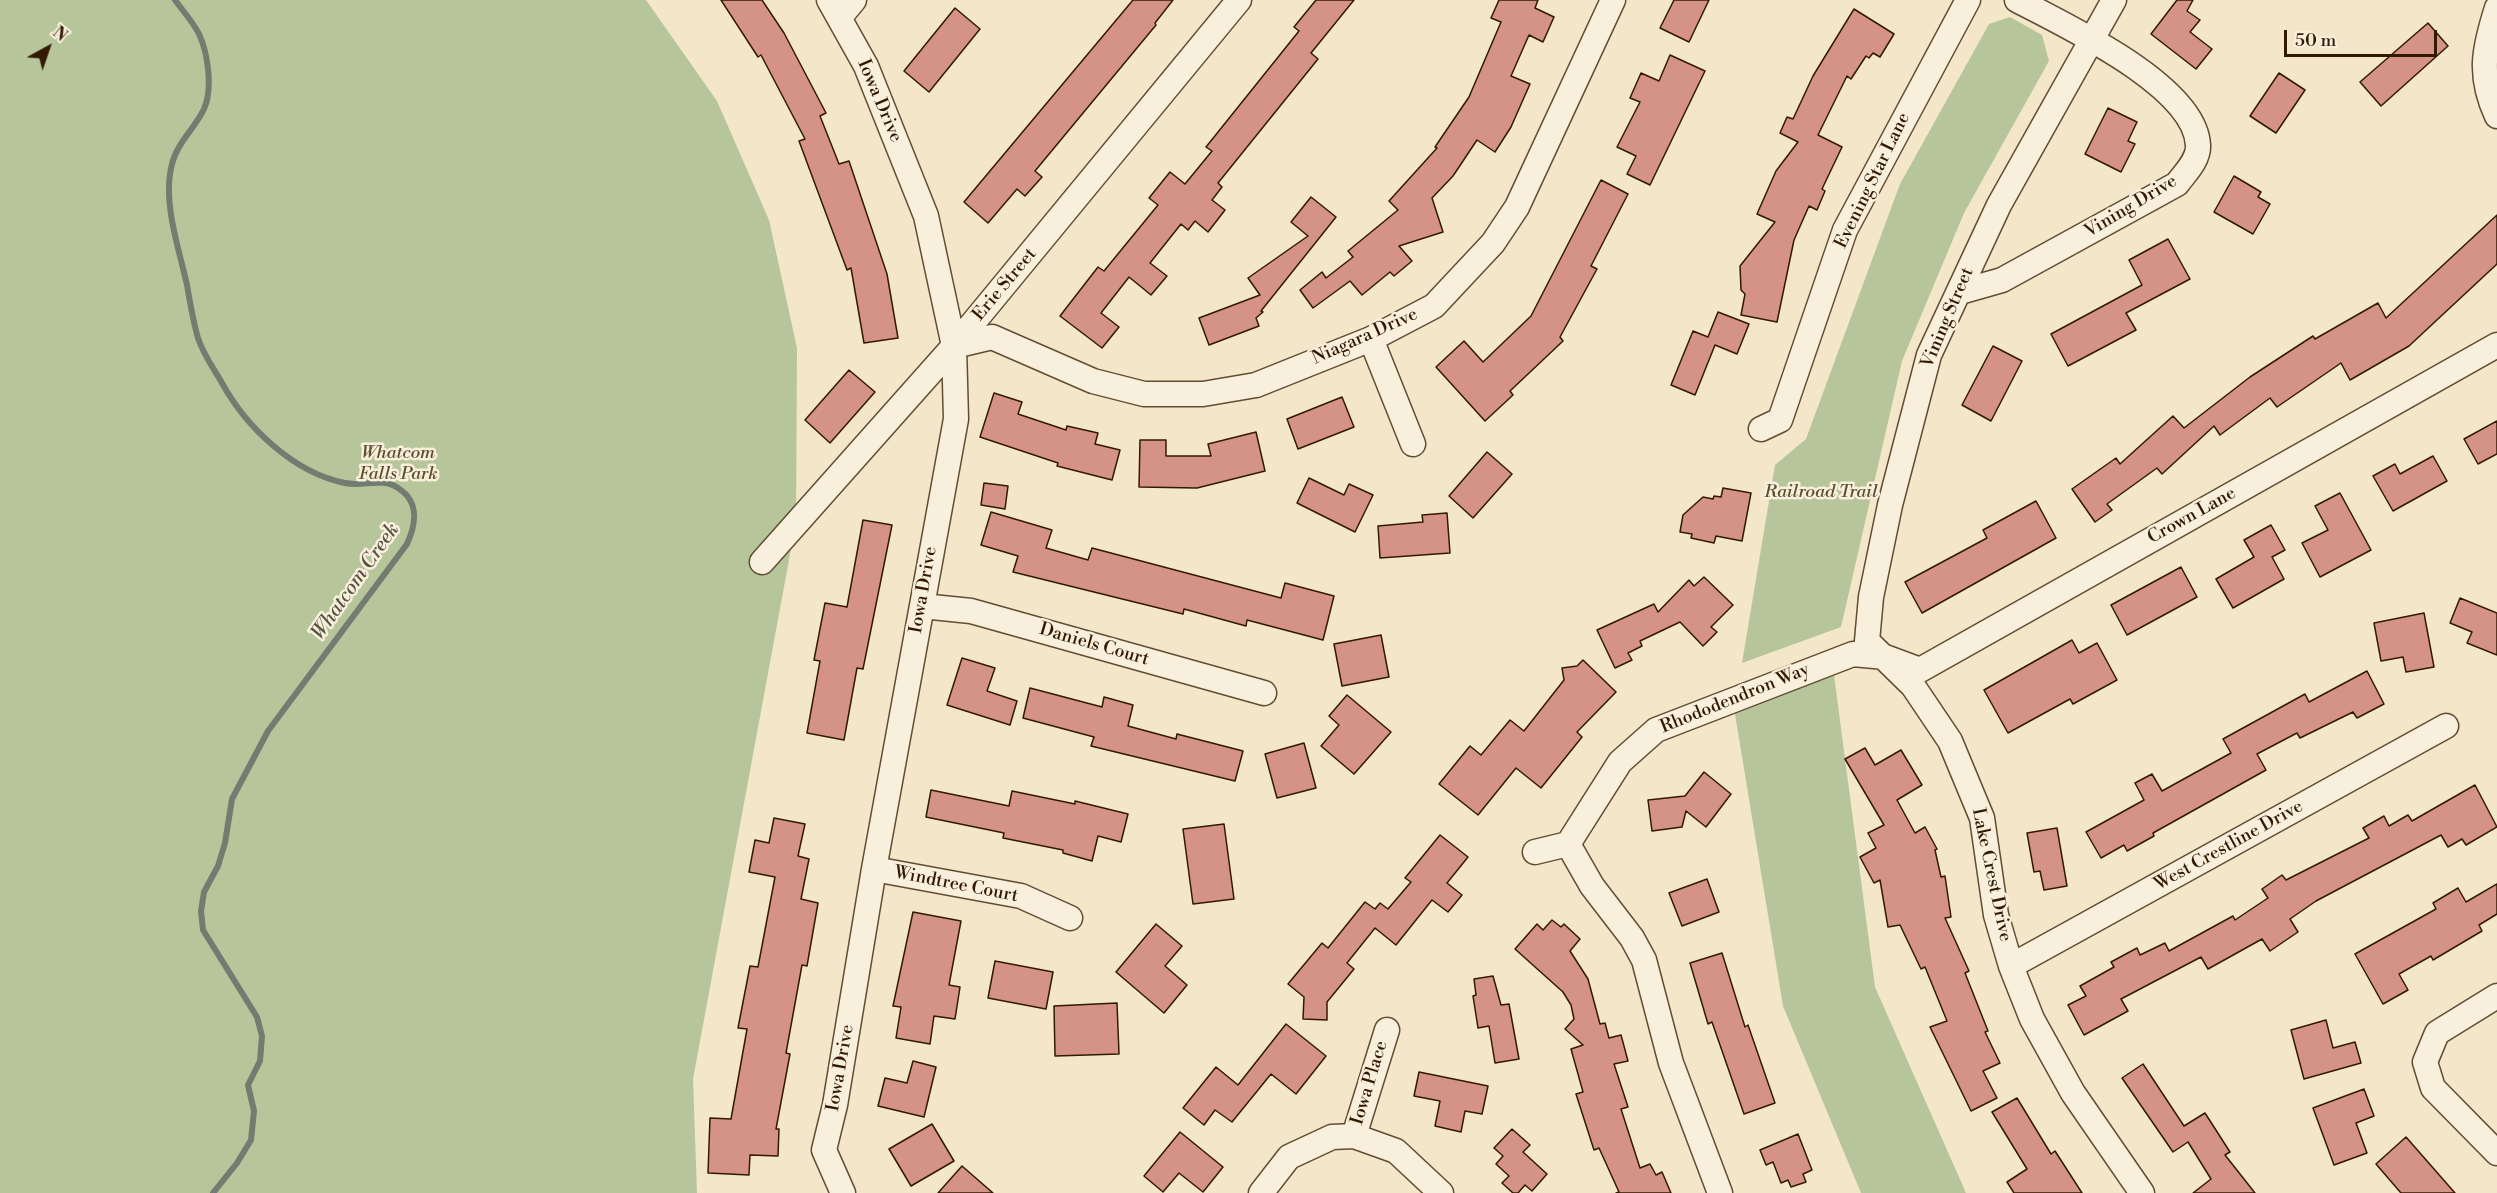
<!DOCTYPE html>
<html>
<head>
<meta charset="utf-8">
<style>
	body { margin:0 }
	#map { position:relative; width:2497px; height:1193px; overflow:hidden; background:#f4e6c9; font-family:"Libre Bodoni",serif }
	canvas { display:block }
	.north { position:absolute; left:18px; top:18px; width:60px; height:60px; -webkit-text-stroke:4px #f8efdc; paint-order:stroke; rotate:40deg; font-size:16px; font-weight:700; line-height:24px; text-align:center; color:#321a00 }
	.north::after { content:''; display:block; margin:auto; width:21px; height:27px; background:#321a00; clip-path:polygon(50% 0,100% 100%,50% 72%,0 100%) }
	.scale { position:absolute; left:2284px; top:30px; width:153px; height:27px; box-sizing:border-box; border:3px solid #321a00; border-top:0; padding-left:8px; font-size:18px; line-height:21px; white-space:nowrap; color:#321a00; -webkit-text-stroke:4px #f8efdc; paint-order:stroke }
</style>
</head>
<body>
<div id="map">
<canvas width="2497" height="1193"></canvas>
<div class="north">N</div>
<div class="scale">50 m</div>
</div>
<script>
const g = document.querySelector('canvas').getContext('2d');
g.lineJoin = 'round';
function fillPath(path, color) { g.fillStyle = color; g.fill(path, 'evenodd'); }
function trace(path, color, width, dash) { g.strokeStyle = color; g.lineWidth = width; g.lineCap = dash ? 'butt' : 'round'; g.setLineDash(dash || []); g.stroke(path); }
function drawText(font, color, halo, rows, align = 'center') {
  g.font = font + ' "Libre Bodoni",serif'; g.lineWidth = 5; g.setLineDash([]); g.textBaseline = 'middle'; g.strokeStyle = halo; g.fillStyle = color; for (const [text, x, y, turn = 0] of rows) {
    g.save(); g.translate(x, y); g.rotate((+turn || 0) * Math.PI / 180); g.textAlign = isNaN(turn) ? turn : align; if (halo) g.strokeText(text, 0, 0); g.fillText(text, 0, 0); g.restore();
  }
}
const green = new Path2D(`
	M 0,0 L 646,0 L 717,101 L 769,220 L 797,348 L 796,522 L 693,1079 L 697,1193 L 0,1193 Z
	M 2010,17 L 2042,35 L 2049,61 L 1964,213 L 1902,361 L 1841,627 L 1742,663 L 1775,465 L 1806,439 L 1900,184 L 1989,24 Z
	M 1834,675 L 1875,987 L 1966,1193 L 1861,1193 L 1783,1006 L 1735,714 Z`);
const stream = new Path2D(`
	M 175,0 C 183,11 193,22 199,34 C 208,53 213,89 204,109 C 195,128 177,143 172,164 C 162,202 179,248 187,285 C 190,302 193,321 198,338 C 203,354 214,369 222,383 C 246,427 294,473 345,483 C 363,487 382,477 398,488 C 420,502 416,524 407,544 L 268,731 L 232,799 L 225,843 L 218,866 L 204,892 L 201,911 L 203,930 L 257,1017 L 262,1036 L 260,1061 L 248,1085 L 254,1111 L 251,1140 L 237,1163 L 213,1193`);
const building = new Path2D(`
	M 721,0 L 762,0 L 784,33 L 826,113 L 820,116 L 839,164 L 849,161 L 887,274 L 898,338 L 864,343 L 851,268 L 847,270 L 799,141 L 805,139 L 761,55 L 758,57 Z
	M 1133,0 L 1173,0 L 1155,23 L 1156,25 L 1035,171 L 1042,177 L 1025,196 L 1017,189 L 988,223 L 964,202 Z
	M 1316,0 L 1354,0 L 1311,53 L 1318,59 L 1218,183 L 1222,187 L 1212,200 L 1225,210 L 1208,232 L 1195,221 L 1188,230 L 1181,224 L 1150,263 L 1167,276 L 1151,295 L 1129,277 L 1101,313 L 1119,327 L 1102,348 L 1060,316 L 1098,267 L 1104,271 L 1158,205 L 1149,198 L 1170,172 L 1185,184 L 1212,151 L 1206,147 L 1299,31 L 1294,27 Z
	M 1499,0 L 1538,0 L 1535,8 L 1554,17 L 1543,42 L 1529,35 L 1511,76 L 1530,84 L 1511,127 L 1495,152 L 1477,140 L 1453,176 L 1432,198 L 1443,232 L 1399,246 L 1412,261 L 1394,276 L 1390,272 L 1362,295 L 1350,281 L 1313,308 L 1300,290 L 1322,272 L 1326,278 L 1353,257 L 1348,251 L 1398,210 L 1389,201 L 1437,148 L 1435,147 L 1469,97 L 1501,22 L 1491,18 Z
	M 1674,0 L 1709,0 L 1689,42 L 1660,28 Z
	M 2177,0 L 2193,0 L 2187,11 L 2200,20 L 2190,32 L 2212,49 L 2196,69 L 2151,34 Z
	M 955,8 L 980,29 L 929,92 L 904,71 Z
	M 1854,9 L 1894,34 L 1880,57 L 1873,53 L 1869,58 L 1866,56 L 1851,79 L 1847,76 L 1818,135 L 1842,147 L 1822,189 L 1825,191 L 1817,210 L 1809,206 L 1794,240 L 1777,322 L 1741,315 L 1745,294 L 1741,290 L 1740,266 L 1775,222 L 1757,214 L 1776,171 L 1798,142 L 1780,133 L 1787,117 L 1793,119 L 1813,76 Z
	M 2428,23 L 2448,46 L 2381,106 L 2360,82 Z
	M 1670,55 L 1705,71 L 1650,185 L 1627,174 L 1636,156 L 1617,147 L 1640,102 L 1630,98 L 1641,73 L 1659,81 Z
	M 2279,73 L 2305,90 L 2276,133 L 2250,116 Z
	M 2108,108 L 2137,122 L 2128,141 L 2135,144 L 2121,172 L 2085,154 Z
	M 2234,176 L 2261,192 L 2258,197 L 2270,204 L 2253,234 L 2214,212 Z
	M 1601,180 L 1628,194 L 1591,266 L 1597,269 L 1560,337 L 1563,341 L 1510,391 L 1513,395 L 1485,421 L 1436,367 L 1464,341 L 1483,362 L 1531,316 Z
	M 1311,197 L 1336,217 L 1261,311 L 1263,312 L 1256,318 L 1259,326 L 1209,345 L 1199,318 L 1260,295 L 1248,278 L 1308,236 L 1291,222 Z
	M 2497,215 L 2497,264 L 2409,346 L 2350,380 L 2341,363 L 2277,407 L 2270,398 L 2220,435 L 2214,426 L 2162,474 L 2157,468 L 2107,504 L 2112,510 L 2095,522 L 2072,489 L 2116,458 L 2120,464 L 2173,416 L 2184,428 L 2250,377 L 2313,336 L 2315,339 L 2378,303 L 2386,318 Z
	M 2168,239 L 2190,279 L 2126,313 L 2136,330 L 2068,366 L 2051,334 L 2142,285 L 2129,260 Z
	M 1718,312 L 1749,324 L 1737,354 L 1715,345 L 1695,395 L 1671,385 L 1693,331 L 1708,337 Z
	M 1993,346 L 2022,361 L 1991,421 L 1962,405 Z
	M 849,370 L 875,392 L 830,443 L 805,420 Z
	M 994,393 L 1022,402 L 1018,414 L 1066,430 L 1067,426 L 1098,433 L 1095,444 L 1120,450 L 1112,480 L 1057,466 L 1058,463 L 980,437 Z
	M 1342,397 L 1354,427 L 1298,449 L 1287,419 Z
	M 2497,421 L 2497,454 L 2478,464 L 2464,439 Z
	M 1256,432 L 1265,471 L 1197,488 L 1139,487 L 1140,440 L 1166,440 L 1166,456 L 1211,456 L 1208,444 Z
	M 1487,452 L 1512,474 L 1473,518 L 1449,496 Z
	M 2433,456 L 2447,481 L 2393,511 L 2373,476 L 2395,464 L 2400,474 Z
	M 1309,478 L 1344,495 L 1349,484 L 1373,495 L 1355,532 L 1297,503 Z
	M 984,483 L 1008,486 L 1005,509 L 981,505 Z
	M 1723,488 L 1751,493 L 1742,541 L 1716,536 L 1714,543 L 1691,538 L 1692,534 L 1680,532 L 1683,515 L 1703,497 L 1713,499 L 1714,496 L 1721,497 Z
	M 2340,493 L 2371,550 L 2320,577 L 2302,543 L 2328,530 L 2315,506 Z
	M 2036,501 L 2056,538 L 1922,613 L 1905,582 L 1987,538 L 1983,530 Z
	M 991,512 L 1052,530 L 1046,548 L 1088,560 L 1092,548 L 1281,598 L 1285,583 L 1334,596 L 1323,640 L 1247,620 L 1246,626 L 1184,609 L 1183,614 L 1013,572 L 1018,556 L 981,545 Z
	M 1447,513 L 1450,553 L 1380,558 L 1378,526 L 1423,522 L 1422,515 Z
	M 863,520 L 892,525 L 863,669 L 857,668 L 844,740 L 807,733 L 820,661 L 814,660 L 825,603 L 847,607 Z
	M 2271,525 L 2285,550 L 2272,557 L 2284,579 L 2233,608 L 2216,579 L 2254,557 L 2244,540 Z
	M 2181,567 L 2197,597 L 2127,635 L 2111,605 Z
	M 1704,577 L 1733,605 L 1711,627 L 1717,632 L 1703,646 L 1680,622 L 1640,641 L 1642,646 L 1628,653 L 1632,660 L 1615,668 L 1597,630 L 1654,604 L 1658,612 L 1689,580 L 1694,586 Z
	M 2460,598 L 2497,613 L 2497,655 L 2467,643 L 2472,632 L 2450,623 Z
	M 2424,613 L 2434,667 L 2406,672 L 2403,657 L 2381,661 L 2374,623 Z
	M 1381,635 L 1389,677 L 1342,686 L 1334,644 Z
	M 2072,640 L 2079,653 L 2097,643 L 2117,680 L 2073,704 L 2070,699 L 2008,733 L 1984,690 Z
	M 962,658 L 995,668 L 987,691 L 1017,701 L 1010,725 L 947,705 Z
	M 1583,660 L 1616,692 L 1577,732 L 1582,737 L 1541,788 L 1516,768 L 1478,815 L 1439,784 L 1470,746 L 1481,755 L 1510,720 L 1524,731 L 1564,680 L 1562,668 L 1577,666 Z
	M 2367,671 L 2384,704 L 2357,718 L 2353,712 L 2300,738 L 2297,733 L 2257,754 L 2266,770 L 2153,833 L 2154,836 L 2127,851 L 2124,845 L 2101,858 L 2086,832 L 2144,800 L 2135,783 L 2152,774 L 2162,791 L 2231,753 L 2223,739 L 2305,694 L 2309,702 Z
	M 1030,688 L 1102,707 L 1104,697 L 1133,705 L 1128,726 L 1176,739 L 1177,734 L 1243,751 L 1235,781 L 1091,746 L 1094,737 L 1023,718 Z
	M 1347,695 L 1391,732 L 1354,774 L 1321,746 L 1339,725 L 1329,716 Z
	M 1304,743 L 1316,788 L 1277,798 L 1265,754 Z
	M 1865,748 L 1875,765 L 1901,750 L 1922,785 L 1897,800 L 1915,833 L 1925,827 L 1937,849 L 1935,850 L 1941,877 L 1945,876 L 1951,917 L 1945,918 L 1969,971 L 1965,973 L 1988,1031 L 1985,1032 L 2000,1063 L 1983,1071 L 1997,1098 L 1971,1111 L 1930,1027 L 1947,1021 L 1925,967 L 1921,969 L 1900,925 L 1888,927 L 1880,880 L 1874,883 L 1860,857 L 1876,848 L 1868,833 L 1884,825 L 1845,759 Z
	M 1704,772 L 1731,794 L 1706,827 L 1686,811 L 1682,827 L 1652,831 L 1648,800 L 1685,796 Z
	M 2475,785 L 2497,827 L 2466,845 L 2462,839 L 2448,847 L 2441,835 L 2316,901 L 2290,919 L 2298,932 L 2270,951 L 2262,939 L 2208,969 L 2201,957 L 2121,999 L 2128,1011 L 2084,1035 L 2068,1005 L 2086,996 L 2080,986 L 2114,967 L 2111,962 L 2137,948 L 2140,955 L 2165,943 L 2169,951 L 2233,916 L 2235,920 L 2268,898 L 2262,889 L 2282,875 L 2286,880 L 2369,838 L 2363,828 L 2384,816 L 2389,826 L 2408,815 L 2412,821 Z
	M 931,790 L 1009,806 L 1012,791 L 1075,804 L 1075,801 L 1128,814 L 1121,842 L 1098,836 L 1092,861 L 1063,853 L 1063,850 L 1003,838 L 1004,833 L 926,817 Z
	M 774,818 L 805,824 L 798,856 L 809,859 L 801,899 L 818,903 L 807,966 L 802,965 L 786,1053 L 790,1054 L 776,1129 L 779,1129 L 778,1156 L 750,1155 L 749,1175 L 708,1173 L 710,1118 L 731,1119 L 747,1029 L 738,1028 L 750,966 L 758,967 L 775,877 L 749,872 L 755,840 L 769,843 Z
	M 1224,824 L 1234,899 L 1193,904 L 1183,829 Z
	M 2057,828 L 2067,886 L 2044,890 L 2040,871 L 2034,872 L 2027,833 Z
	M 1440,835 L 1468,857 L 1447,883 L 1462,895 L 1448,912 L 1432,900 L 1396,945 L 1375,928 L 1347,963 L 1354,969 L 1327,1002 L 1327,1020 L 1303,1019 L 1304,997 L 1288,984 L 1322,943 L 1328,948 L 1365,902 L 1375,909 L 1380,903 L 1388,909 L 1411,882 L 1405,878 Z
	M 1707,879 L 1719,912 L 1682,926 L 1669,893 Z
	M 2497,884 L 2497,914 L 2479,925 L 2482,931 L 2433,960 L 2431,956 L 2399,974 L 2408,990 L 2383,1004 L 2355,954 L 2436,909 L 2433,903 L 2458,888 L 2466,902 Z
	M 913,912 L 961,921 L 949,985 L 960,987 L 955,1019 L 934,1016 L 930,1044 L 896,1038 L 901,1007 L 893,1006 Z
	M 1552,920 L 1561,927 L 1564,924 L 1580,939 L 1570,951 L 1588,979 L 1600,1024 L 1605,1023 L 1609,1038 L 1621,1035 L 1628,1061 L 1614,1064 L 1628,1107 L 1621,1109 L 1640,1168 L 1650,1164 L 1656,1175 L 1662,1172 L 1671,1193 L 1616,1193 L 1619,1192 L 1599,1148 L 1594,1150 L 1576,1094 L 1583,1092 L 1571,1049 L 1583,1045 L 1565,1029 L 1574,1019 L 1571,1005 L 1563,992 L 1515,949 L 1537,924 L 1543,930 Z
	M 1156,924 L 1182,946 L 1165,966 L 1187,985 L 1164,1013 L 1116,972 Z
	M 1722,953 L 1745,1027 L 1748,1025 L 1775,1103 L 1744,1114 L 1712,1022 L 1708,1024 L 1690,963 Z
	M 995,961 L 1053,972 L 1046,1009 L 988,998 Z
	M 1493,976 L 1501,1005 L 1509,1004 L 1519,1059 L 1495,1063 L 1489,1026 L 1478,1028 L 1473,996 L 1476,995 L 1474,979 Z
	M 1117,1003 L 1119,1054 L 1055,1056 L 1054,1006 Z
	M 2326,1020 L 2333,1048 L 2355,1042 L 2361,1063 L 2304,1079 L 2291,1030 Z
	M 1286,1024 L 1326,1056 L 1296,1094 L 1271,1074 L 1232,1122 L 1215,1110 L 1204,1125 L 1183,1108 L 1216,1067 L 1238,1085 Z
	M 913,1061 L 936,1067 L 924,1117 L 878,1106 L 885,1078 L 907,1083 Z
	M 2143,1064 L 2184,1126 L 2205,1113 L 2230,1152 L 2225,1155 L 2255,1193 L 2193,1193 L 2211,1179 L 2188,1142 L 2173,1152 L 2122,1078 Z
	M 1419,1072 L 1488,1086 L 1482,1114 L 1465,1111 L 1461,1132 L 1435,1126 L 1440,1101 L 1414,1096 Z
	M 2364,1089 L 2374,1116 L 2356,1123 L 2367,1153 L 2334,1165 L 2313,1108 Z
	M 2017,1098 L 2051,1154 L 2055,1151 L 2082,1193 L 2014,1193 L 2007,1182 L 2027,1169 L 1992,1112 Z
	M 932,1124 L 954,1161 L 911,1186 L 889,1149 Z
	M 1512,1129 L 1530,1145 L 1523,1152 L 1547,1174 L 1532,1191 L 1525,1185 L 1518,1193 L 1513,1193 L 1502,1183 L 1509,1176 L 1496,1164 L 1503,1156 L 1494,1148 Z
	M 1180,1132 L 1223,1167 L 1203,1192 L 1179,1173 L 1163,1192 L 1144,1176 Z
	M 1798,1134 L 1812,1170 L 1803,1174 L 1806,1182 L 1791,1187 L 1788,1180 L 1781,1183 L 1773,1162 L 1766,1165 L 1760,1150 Z
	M 2406,1137 L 2455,1193 L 2401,1193 L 2376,1164 Z
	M 962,1166 L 993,1193 L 938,1193 Z`);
const minor = new Path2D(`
	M 829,0 L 866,66 L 926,216 L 954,346 L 956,419 L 874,869 L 835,1105 L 824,1150 L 843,1193
	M 2114,0 L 1999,205 L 1929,355 L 1890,505 L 1871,597 L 1867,641 L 1913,686 L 1950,741 L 1982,818 L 1996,915 L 2011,966 L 2032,1019 L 2073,1093 L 2142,1193
	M 2497,8 C 2484,49 2478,75 2497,116
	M 840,17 L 854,0
	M 1960,292 L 2002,280 L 2177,184 C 2185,173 2199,160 2198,145 C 2195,85 2064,25 2017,0
	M 1371,339 L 1413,444
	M 954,346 L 992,337 L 1093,381 L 1144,394 L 1203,394 L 1256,385 L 1371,339 L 1434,306 L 1493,243 L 1517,207 L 1613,0
	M 1761,429 L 1780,420 L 1845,230 L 1968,0
	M 762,562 L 954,346 L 1239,0
	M 922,606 L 971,611 L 1264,693
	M 1535,852 L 1568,844
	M 874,869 L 1021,896 L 1070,918
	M 2011,966 L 2446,726
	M 2497,996 L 2437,1033 L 2425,1062 L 2433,1088 L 2497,1153
	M 1354,1136 L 1387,1030
	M 1261,1193 L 1289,1157 L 1332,1137 L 1354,1136 L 1396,1151 L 1441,1193
	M 1720,1193 L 1671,1063 L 1644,960 L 1632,938 L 1592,886 L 1568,844 L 1620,762 L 1656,730 L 1853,654 L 1885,657 L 1920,670 L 2497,345`);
const streetNames = [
	["Iowa Drive",879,101,67],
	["Evening Star Lane",1873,181,-64],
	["Vining Drive",2131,207,-31],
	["Erie Street",1005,285,-50],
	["Vining Street",1948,318,-67],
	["Niagara Drive",1365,337,-24],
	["Crown Lane",2192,516,-29],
	["Iowa Drive",924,590,-80],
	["Daniels Court",1094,645,16],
	["Rhododendron Way",1735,699,-22],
	["West Crestline Drive",2229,846,-29],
	["Lake Crest Drive",1991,875,78],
	["Windtree Court",956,885,11],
	["Iowa Drive",841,1068,-80],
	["Iowa Place",1370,1083,-73]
];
const parkNames = [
	["Whatcom",398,454],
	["Falls Park",398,475],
	["Railroad Trail",1821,493]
];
const waterNames = [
	["Whatcom Creek",356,582,-55]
];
fillPath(green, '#b6c69a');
trace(stream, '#727c70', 6);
fillPath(building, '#d59287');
trace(building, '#321a00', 1.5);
trace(minor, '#624d32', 27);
trace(minor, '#f8efdc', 24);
drawText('18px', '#321a00', '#f8efdc', streetNames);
drawText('italic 18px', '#5a4e2e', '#f8efdc', parkNames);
drawText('italic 20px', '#575341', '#f8efdc', waterNames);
</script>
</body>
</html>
